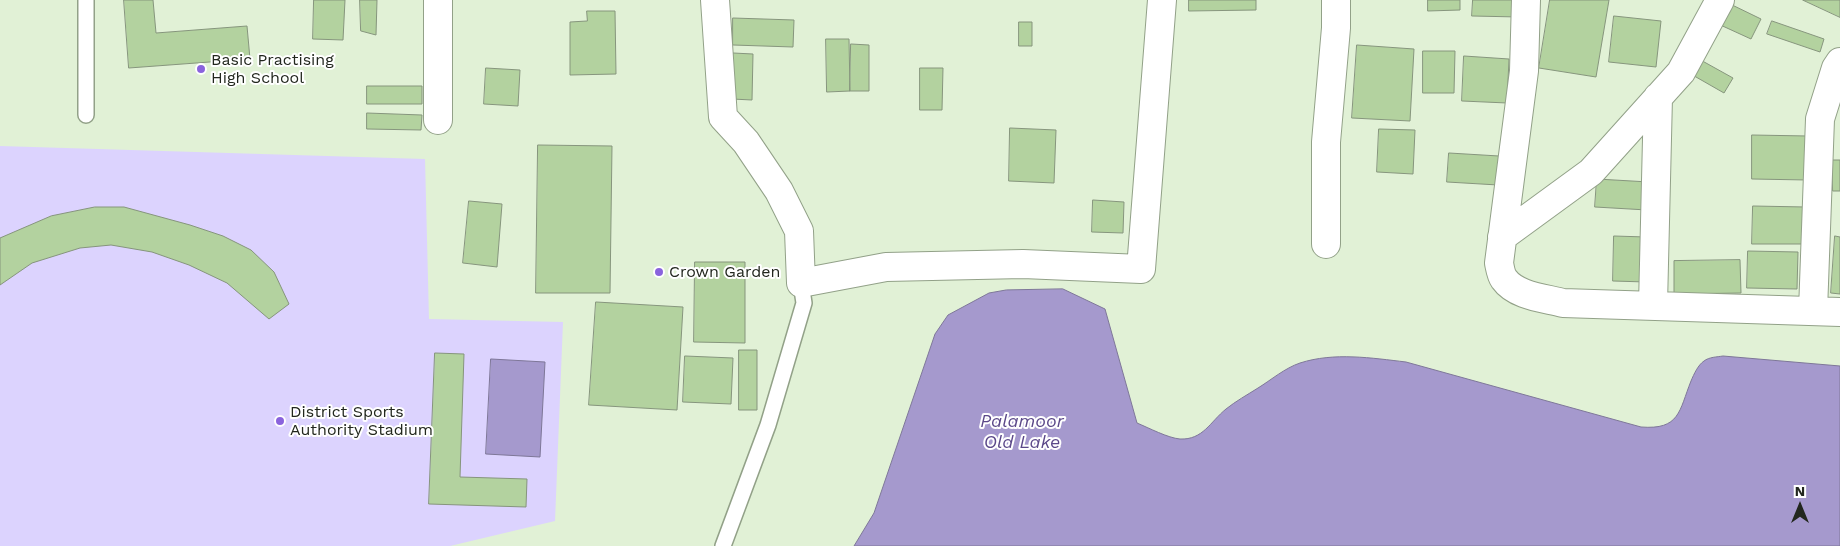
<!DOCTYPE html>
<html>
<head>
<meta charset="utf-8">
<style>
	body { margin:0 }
	#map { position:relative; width:1840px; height:546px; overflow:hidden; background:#e1f1d6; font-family:"Work Sans",sans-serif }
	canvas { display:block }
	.north { position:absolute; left:1775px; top:481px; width:50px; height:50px; -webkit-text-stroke:4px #fff; paint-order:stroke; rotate:0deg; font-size:14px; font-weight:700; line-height:20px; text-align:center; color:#22271e }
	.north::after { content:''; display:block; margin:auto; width:18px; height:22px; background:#22271e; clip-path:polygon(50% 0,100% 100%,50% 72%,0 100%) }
</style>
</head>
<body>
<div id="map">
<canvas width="1840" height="546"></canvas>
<div class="north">N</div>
</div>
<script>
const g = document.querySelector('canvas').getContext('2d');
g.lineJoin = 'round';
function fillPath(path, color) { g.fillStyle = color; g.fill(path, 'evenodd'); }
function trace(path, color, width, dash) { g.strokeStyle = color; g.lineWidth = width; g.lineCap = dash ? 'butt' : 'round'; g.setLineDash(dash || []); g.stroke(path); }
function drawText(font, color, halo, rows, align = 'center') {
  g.font = font + ' "Work Sans",sans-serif'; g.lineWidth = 4; g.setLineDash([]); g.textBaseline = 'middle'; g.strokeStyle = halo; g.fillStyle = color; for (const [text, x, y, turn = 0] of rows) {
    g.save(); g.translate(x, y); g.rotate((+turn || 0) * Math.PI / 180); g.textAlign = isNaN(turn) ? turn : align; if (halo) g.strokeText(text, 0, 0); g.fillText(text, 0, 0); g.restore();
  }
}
const green = new Path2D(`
	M 0,146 L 425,159 L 429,319 L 563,322 L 555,521 L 450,546 L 0,546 Z`);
const water = new Path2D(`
	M 1063,289 L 1105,309 L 1137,423 C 1149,428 1168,438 1180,439 C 1203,440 1210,422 1226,409 C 1236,401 1247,395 1258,388 C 1271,380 1285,368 1300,363 C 1334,352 1372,358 1406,362 L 1641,427 C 1680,430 1679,411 1691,381 C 1694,374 1698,365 1704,361 C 1709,357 1717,357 1723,356 L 1840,366 L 1840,546 L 854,546 L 874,513 L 935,334 L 948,315 L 989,293 L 1006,290 Z
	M 491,359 L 545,362 L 540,457 L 486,454 Z`);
const building = new Path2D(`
	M 124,0 L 153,0 L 156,33 L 247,26 L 250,59 L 129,68 Z
	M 314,0 L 345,0 L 343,40 L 313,39 Z
	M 360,0 L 377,0 L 376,35 L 361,31 Z
	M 1189,0 L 1256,0 L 1256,10 L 1189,11 Z
	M 1428,0 L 1460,0 L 1460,10 L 1428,11 Z
	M 1473,0 L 1519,0 L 1519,17 L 1472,16 Z
	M 1550,0 L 1609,0 L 1596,77 L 1539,68 Z
	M 1803,0 L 1840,0 L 1840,17 Z
	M 1726,2 L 1761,19 L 1751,39 L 1716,23 Z
	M 587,11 L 615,11 L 616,74 L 570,75 L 570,22 L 587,21 Z
	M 1614,16 L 1661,21 L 1656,67 L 1609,62 Z
	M 733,18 L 794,20 L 793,47 L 733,45 Z
	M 1772,21 L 1824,39 L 1820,52 L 1767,34 Z
	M 1019,22 L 1032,22 L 1032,46 L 1019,46 Z
	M 826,39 L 849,39 L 850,91 L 827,92 Z
	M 851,44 L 869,45 L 869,91 L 850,91 Z
	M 1357,45 L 1414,49 L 1410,121 L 1352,118 Z
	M 1423,51 L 1455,51 L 1454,93 L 1423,93 Z
	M 733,53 L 753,54 L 752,100 L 732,99 Z
	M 1464,56 L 1509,59 L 1507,103 L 1462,101 Z
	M 1697,58 L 1733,78 L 1724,93 L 1689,73 Z
	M 486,68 L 520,70 L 518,106 L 484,104 Z
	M 920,68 L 943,68 L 942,110 L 920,110 Z
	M 367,86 L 422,86 L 422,104 L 367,104 Z
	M 367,113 L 422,115 L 421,130 L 367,129 Z
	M 1010,128 L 1056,130 L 1054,183 L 1009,181 Z
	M 1379,129 L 1415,130 L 1413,174 L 1377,172 Z
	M 1752,135 L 1808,136 L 1807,180 L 1752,179 Z
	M 538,145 L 612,146 L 610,293 L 536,293 Z
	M 1449,153 L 1499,156 L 1498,185 L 1447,182 Z
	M 1832,160 L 1840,160 L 1840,191 L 1833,191 Z
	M 1597,179 L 1649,182 L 1647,210 L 1595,207 Z
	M 1093,200 L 1124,202 L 1123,233 L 1092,232 Z
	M 469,201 L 502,204 L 497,267 L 463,263 Z
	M 1753,206 L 1806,207 L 1805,244 L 1752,244 Z
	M 95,207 L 124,207 L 190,225 L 223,236 L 251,250 L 274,272 L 289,304 L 269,319 L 227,283 L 189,265 L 152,252 L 111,245 L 80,248 L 32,263 L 0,285 L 0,238 L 51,216 Z
	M 1614,236 L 1646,237 L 1646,282 L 1613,281 Z
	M 1835,236 L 1840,237 L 1840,294 L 1831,293 Z
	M 1748,251 L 1798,252 L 1797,289 L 1747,288 Z
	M 1740,260 L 1741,293 L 1674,294 L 1674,261 Z
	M 695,262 L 745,262 L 745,343 L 694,342 Z
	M 596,302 L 683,307 L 677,410 L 589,405 Z
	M 739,350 L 757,350 L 757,410 L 739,410 Z
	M 435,353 L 464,354 L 460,477 L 527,479 L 526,507 L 429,504 Z
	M 685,356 L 733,358 L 731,404 L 683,402 Z`);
const service = new Path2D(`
	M 86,115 L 86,0
	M 723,546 L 768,425 L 804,303 L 801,283`);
const minor = new Path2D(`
	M 438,0 L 438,120
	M 715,0 L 723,117 L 746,142 L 779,191 L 799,231 L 801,283 L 886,267 L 1023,264 L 1141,269 L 1162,0
	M 1526,0 L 1524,71 L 1499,263 C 1500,268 1501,275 1504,279 C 1516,296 1544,298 1563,303 L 1840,312
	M 1502,237 L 1591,172 L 1681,72 L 1720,0
	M 1326,244 L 1326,142 L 1336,28 L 1336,0
	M 1653,305 L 1658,97
	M 1813,311 L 1820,119 L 1836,68 L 1840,62`);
const markers = [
	[201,69,5,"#8a63dd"],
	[659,272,5,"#8a63dd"],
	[280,421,5,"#8a63dd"]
];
const poiNames = [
	["Basic Practising",211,60],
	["High School",211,78],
	["Crown Garden",669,272],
	["District Sports",290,412],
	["Authority Stadium",290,430]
];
const waterNames = [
	["Palamoor",1022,422],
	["Old Lake",1022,443]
];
fillPath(green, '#dcd3fe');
fillPath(water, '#a599cd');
trace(water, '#7e7798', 1);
fillPath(building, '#b3d29f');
trace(building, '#86957d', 1);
trace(service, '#92a188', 18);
trace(minor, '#92a188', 30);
trace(service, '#fff', 15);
trace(minor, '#fff', 28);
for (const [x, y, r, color] of markers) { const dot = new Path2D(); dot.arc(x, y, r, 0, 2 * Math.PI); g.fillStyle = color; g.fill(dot); trace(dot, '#fff', 2); }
drawText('16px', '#22271e', '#fff', poiNames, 'left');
drawText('italic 18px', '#5b4889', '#fff', waterNames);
</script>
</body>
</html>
